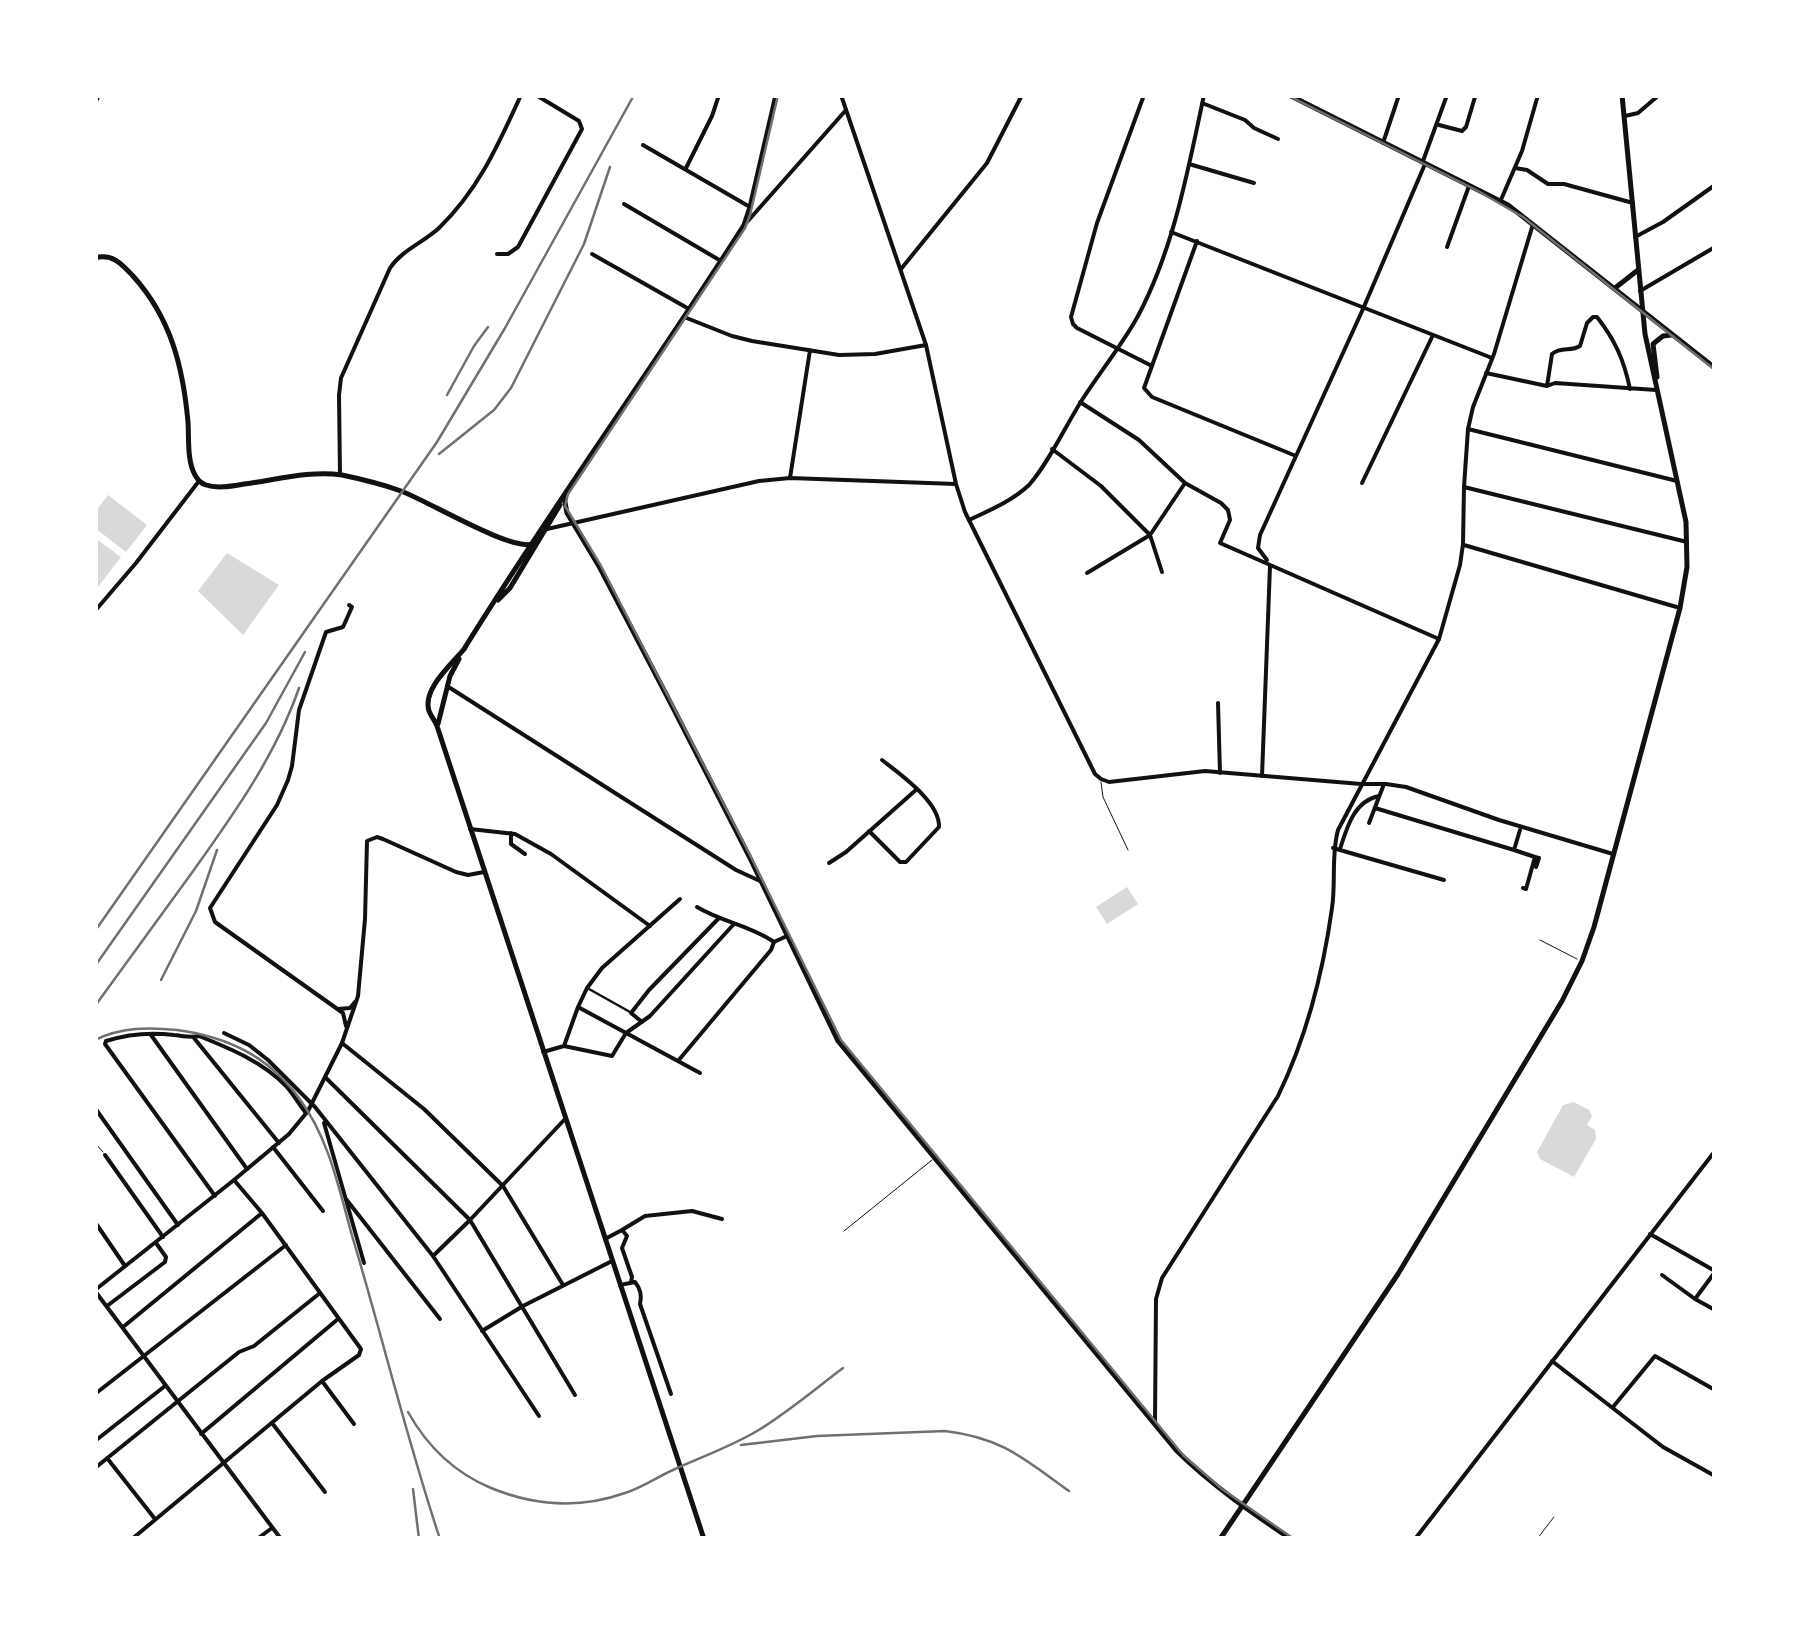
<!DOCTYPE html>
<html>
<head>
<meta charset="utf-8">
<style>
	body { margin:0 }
	#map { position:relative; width:1810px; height:1634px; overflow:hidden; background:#fff; font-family:"Roboto Condensed",sans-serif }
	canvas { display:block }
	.frame { position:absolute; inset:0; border:98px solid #fff; pointer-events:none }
</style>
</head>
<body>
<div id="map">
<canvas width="1810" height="1634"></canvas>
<div class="frame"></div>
</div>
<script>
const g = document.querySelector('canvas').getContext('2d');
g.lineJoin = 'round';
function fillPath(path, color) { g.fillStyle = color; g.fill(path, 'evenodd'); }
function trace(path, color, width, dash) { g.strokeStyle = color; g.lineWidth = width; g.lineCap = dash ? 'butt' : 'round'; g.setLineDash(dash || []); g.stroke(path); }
const water = new Path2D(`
	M 108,495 L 147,525 L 126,552 L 95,528 L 95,512 Z
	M 95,538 L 121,557 L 98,587 L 95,585 Z
	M 227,553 L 279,585 L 243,635 L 198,591 Z
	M 1127,887 L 1138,904 L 1107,924 L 1096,907 Z
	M 1574,1102 L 1589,1110 L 1592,1116 L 1587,1125 L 1595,1130 L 1596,1139 L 1574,1177 L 1540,1159 L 1537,1152 L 1563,1105 Z`);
const service = new Path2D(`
	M 1101,782 L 1103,797 L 1128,850
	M 1540,940 L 1577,959
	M 95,1143 L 103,1152
	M 844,1231 L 932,1160
	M 1537,1539 L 1554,1517`);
const pedestrian = new Path2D(`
	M 589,989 L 630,1012`);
const minor = new Path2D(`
	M 1144,95 L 1097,223 L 1071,317 L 1073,324 L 1077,328 L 1152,366
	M 95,103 L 99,95
	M 1202,103 L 1245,120 L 1254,128 L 1278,139
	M 1625,116 L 1638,113 L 1659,95
	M 1439,125 L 1462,131 L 1466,127 L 1475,97
	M 1383,143 L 1399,95
	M 643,145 L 750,207
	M 1423,161 L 1447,95
	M 1189,164 L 1254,183
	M 686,168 L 712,116 L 719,95
	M 1515,168 L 1527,170 L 1548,184 L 1564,184 L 1633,203
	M 1500,202 L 1522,151 L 1538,95
	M 624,204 L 721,261
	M 747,222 L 846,110
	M 1171,232 L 1492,358
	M 1635,237 L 1663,222 L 1715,185
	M 1197,241 L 1144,388 L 1152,397 L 1296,456
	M 1447,247 L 1469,186
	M 497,254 L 508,254 L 518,247 L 582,129 L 579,121 L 536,95
	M 592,254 L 689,309
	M 901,269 L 987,163 L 1022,95
	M 1640,291 L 1715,247
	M 684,317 L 732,336 L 752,341 L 839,355 L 875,354 L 926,345
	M 1486,373 L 1547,386 L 1555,383 L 1656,390
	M 1547,386 L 1552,354 C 1561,346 1571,352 1580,346 L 1587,323 L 1593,317 L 1597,317 C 1615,340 1624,360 1630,389
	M 1080,402 L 1139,440 L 1185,483 L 1221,503 L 1228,510 L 1230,520 L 1220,543 L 1439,639
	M 1468,429 L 1677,481
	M 1052,449 L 1101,486 L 1150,535 L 1162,572
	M 340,475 L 339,395 L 341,378 L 390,268 C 402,250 424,242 439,228 C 479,189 498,145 521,95
	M 790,478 L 810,350
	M 1362,483 L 1433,335
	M 1464,487 L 1687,542
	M 969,520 C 990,510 1012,501 1029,485 C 1048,464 1066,425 1082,400 C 1100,372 1122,345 1138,316 C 1174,248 1188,170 1204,95
	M 1464,545 L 1680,608
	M 1267,560 L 1258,548 L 1260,535 L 1363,309 L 1425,164
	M 1087,573 L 1150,535 L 1185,483
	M 1218,703 L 1220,773
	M 1262,776 L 1270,566
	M 1375,808 L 1514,850
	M 1369,823 L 1384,784
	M 470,829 L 515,834 L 551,854 L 650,926
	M 1520,830 L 1514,850 L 1535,857 L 1526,889 L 1523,888
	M 869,831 L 900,862 L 906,862 L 939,827 C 940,802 901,775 882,760
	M 511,833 L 511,844 L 525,854
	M 1333,848 L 1444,880
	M 1340,849 C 1347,827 1354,801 1379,796
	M 1535,857 L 1539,858 L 1536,867
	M 829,863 L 846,852 L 917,789
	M 697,907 C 722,922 751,926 774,942 L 787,936
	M 578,1007 L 700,1073
	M 338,1009 L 350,1008 L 355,1002
	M 642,1022 L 631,1013 L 649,990 L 719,918
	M 346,1026 L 343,1013 L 215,922 L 210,908 L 277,805 L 288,780 L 292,766 L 299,710 L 326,632 L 343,627 L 352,607 L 349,605
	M 224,1033 L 249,1045 L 268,1060 L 315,1107 L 433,1256 L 539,1416
	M 151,1035 L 247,1169
	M 194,1038 L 279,1143
	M 342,1043 L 424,1109 L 503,1186 L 563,1285
	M 564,1046 L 578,1007 L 587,988 L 602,968 L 680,899
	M 543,1052 L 564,1046 L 612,1056 L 626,1033 L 650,1016 L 733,925
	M 678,1061 L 771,950 L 774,942
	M 326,1078 L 470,1220 L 575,1395
	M 95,1108 L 178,1225
	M 324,1123 L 364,1263
	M 273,1147 L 323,1211
	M 105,1155 L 163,1237
	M 215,1196 L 105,1044 L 106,1041 C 128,1034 151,1032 174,1035 C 184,1036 190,1038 199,1036 C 229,1048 263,1062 286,1086 C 293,1094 299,1104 306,1113
	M 346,1199 L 440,1319
	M 95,1222 L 125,1266
	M 622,1230 L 645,1216 L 692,1211 L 722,1219
	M 1650,1234 L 1715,1271
	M 605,1239 L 622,1230 L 627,1236 L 622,1248 L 632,1277 L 631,1282
	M 433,1256 L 470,1220 L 565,1119
	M 1662,1275 L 1695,1299 L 1715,1310
	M 620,1285 L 635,1282 C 640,1288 642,1296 640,1304 L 671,1394
	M 95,1291 L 281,1539
	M 1695,1299 L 1715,1272
	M 107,1306 L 165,1262 L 166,1257 L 156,1243
	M 123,1327 L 262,1213
	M 482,1331 L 523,1306 L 612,1261
	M 1552,1361 L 1663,1447 L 1715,1476
	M 322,1381 L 354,1424
	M 95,1394 L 286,1245
	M 1613,1407 L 1655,1356 L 1715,1390
	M 272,1423 L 325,1492
	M 201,1434 L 338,1319
	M 95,1441 L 165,1386
	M 107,1458 L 155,1519
	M 95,1468 L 239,1352 L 254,1346 L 320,1293
	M 132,1539 L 322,1381 L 359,1355 L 361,1349 L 262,1213 L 234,1180
	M 257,1539 L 272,1528`);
const tertiary = new Path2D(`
	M 841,95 L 926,345 L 956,484 L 965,512 L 1095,774 L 1101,779 L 1109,782 L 1205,771 L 1361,784 L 1386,784 L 1406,787 L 1499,820 L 1613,854
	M 547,529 L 759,481 L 790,478 L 956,484
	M 95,611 L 136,563 L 199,481
	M 447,686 L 736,870 L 760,881
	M 95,1290 L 234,1180 L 289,1134 L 308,1111 L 342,1043 L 358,996 L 365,919 L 367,841 L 377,837 L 383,839 L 456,872 L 468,875 L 484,872
	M 1155,1421 L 1156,1299 L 1162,1278 L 1278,1096 C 1307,1036 1323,973 1332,908 C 1336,881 1331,856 1338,830 L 1439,639 L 1460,565 L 1463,544 L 1464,487 L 1468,429 L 1473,407 L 1494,354 L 1533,224
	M 1415,1539 L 1715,1151`);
const secondary = new Path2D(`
	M 1289,95 L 1508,205 L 1715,368
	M 95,258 C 112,253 122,264 133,276 C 171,318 183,367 188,422 C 189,438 187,461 195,475 C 198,480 200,483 206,485 C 217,489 232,486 244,484 C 275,480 311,470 342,475 C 361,479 382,484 401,491 C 428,501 510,551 533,544
	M 1615,288 L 1638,270
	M 1657,377 L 1653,344 L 1663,336 L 1671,335
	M 564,497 L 567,513 L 600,568 L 668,698 L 749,856 L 838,1041 L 1176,1450 C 1210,1484 1251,1512 1291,1539`);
const primary = new Path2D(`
	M 498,600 L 510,588 L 560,505
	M 465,648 C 452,664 422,689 429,711 C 431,716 435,721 437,726 L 704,1539
	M 464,649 C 553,505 653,368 744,225 L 750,207 L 776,95
	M 438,724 L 450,676 L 459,659
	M 1220,1539 L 1398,1274 L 1562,1001 L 1582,961 L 1594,927 L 1680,608 L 1687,567 L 1686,522 L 1645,334 L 1622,95`);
const tram = new Path2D(`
	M 778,95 L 750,215 L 745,228 L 568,494 L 565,506 L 601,566 L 749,853 L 841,1040 L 1183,1455 L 1222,1489 L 1294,1539
	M 1287,95 L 1478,191 L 1523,217 L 1715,370`);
const rail = new Path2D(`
	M 447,395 L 474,346 L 488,327
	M 439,454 L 494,410 L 511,388 L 584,244 L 610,167
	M 95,931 L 437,442 L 505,328 L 634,95
	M 95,966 L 266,723 L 305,652
	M 161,980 L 196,911 L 217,850
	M 95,1006 C 127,962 159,918 191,874 C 233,815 275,757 299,688
	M 95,1040 C 121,1027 149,1027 177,1030 C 228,1037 268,1056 299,1098 C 330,1140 339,1190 353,1239 C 383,1339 407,1440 440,1539
	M 408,1412 C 427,1446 455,1473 491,1488 C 535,1506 580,1509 625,1493 C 642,1488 657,1477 673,1470 C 701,1457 730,1447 757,1431 C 787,1413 815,1389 843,1368
	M 741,1445 L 817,1436 L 945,1431 C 1003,1438 1024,1459 1069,1491
	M 413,1489 L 419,1539`);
fillPath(water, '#d9d9d9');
trace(service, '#111', 1);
trace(pedestrian, '#111', 2.5);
trace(minor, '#111', 4);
trace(tertiary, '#111', 4);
trace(secondary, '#111', 5);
trace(primary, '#111', 5);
trace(tram, '#707070', 2.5);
trace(rail, '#707070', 2.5);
</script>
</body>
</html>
